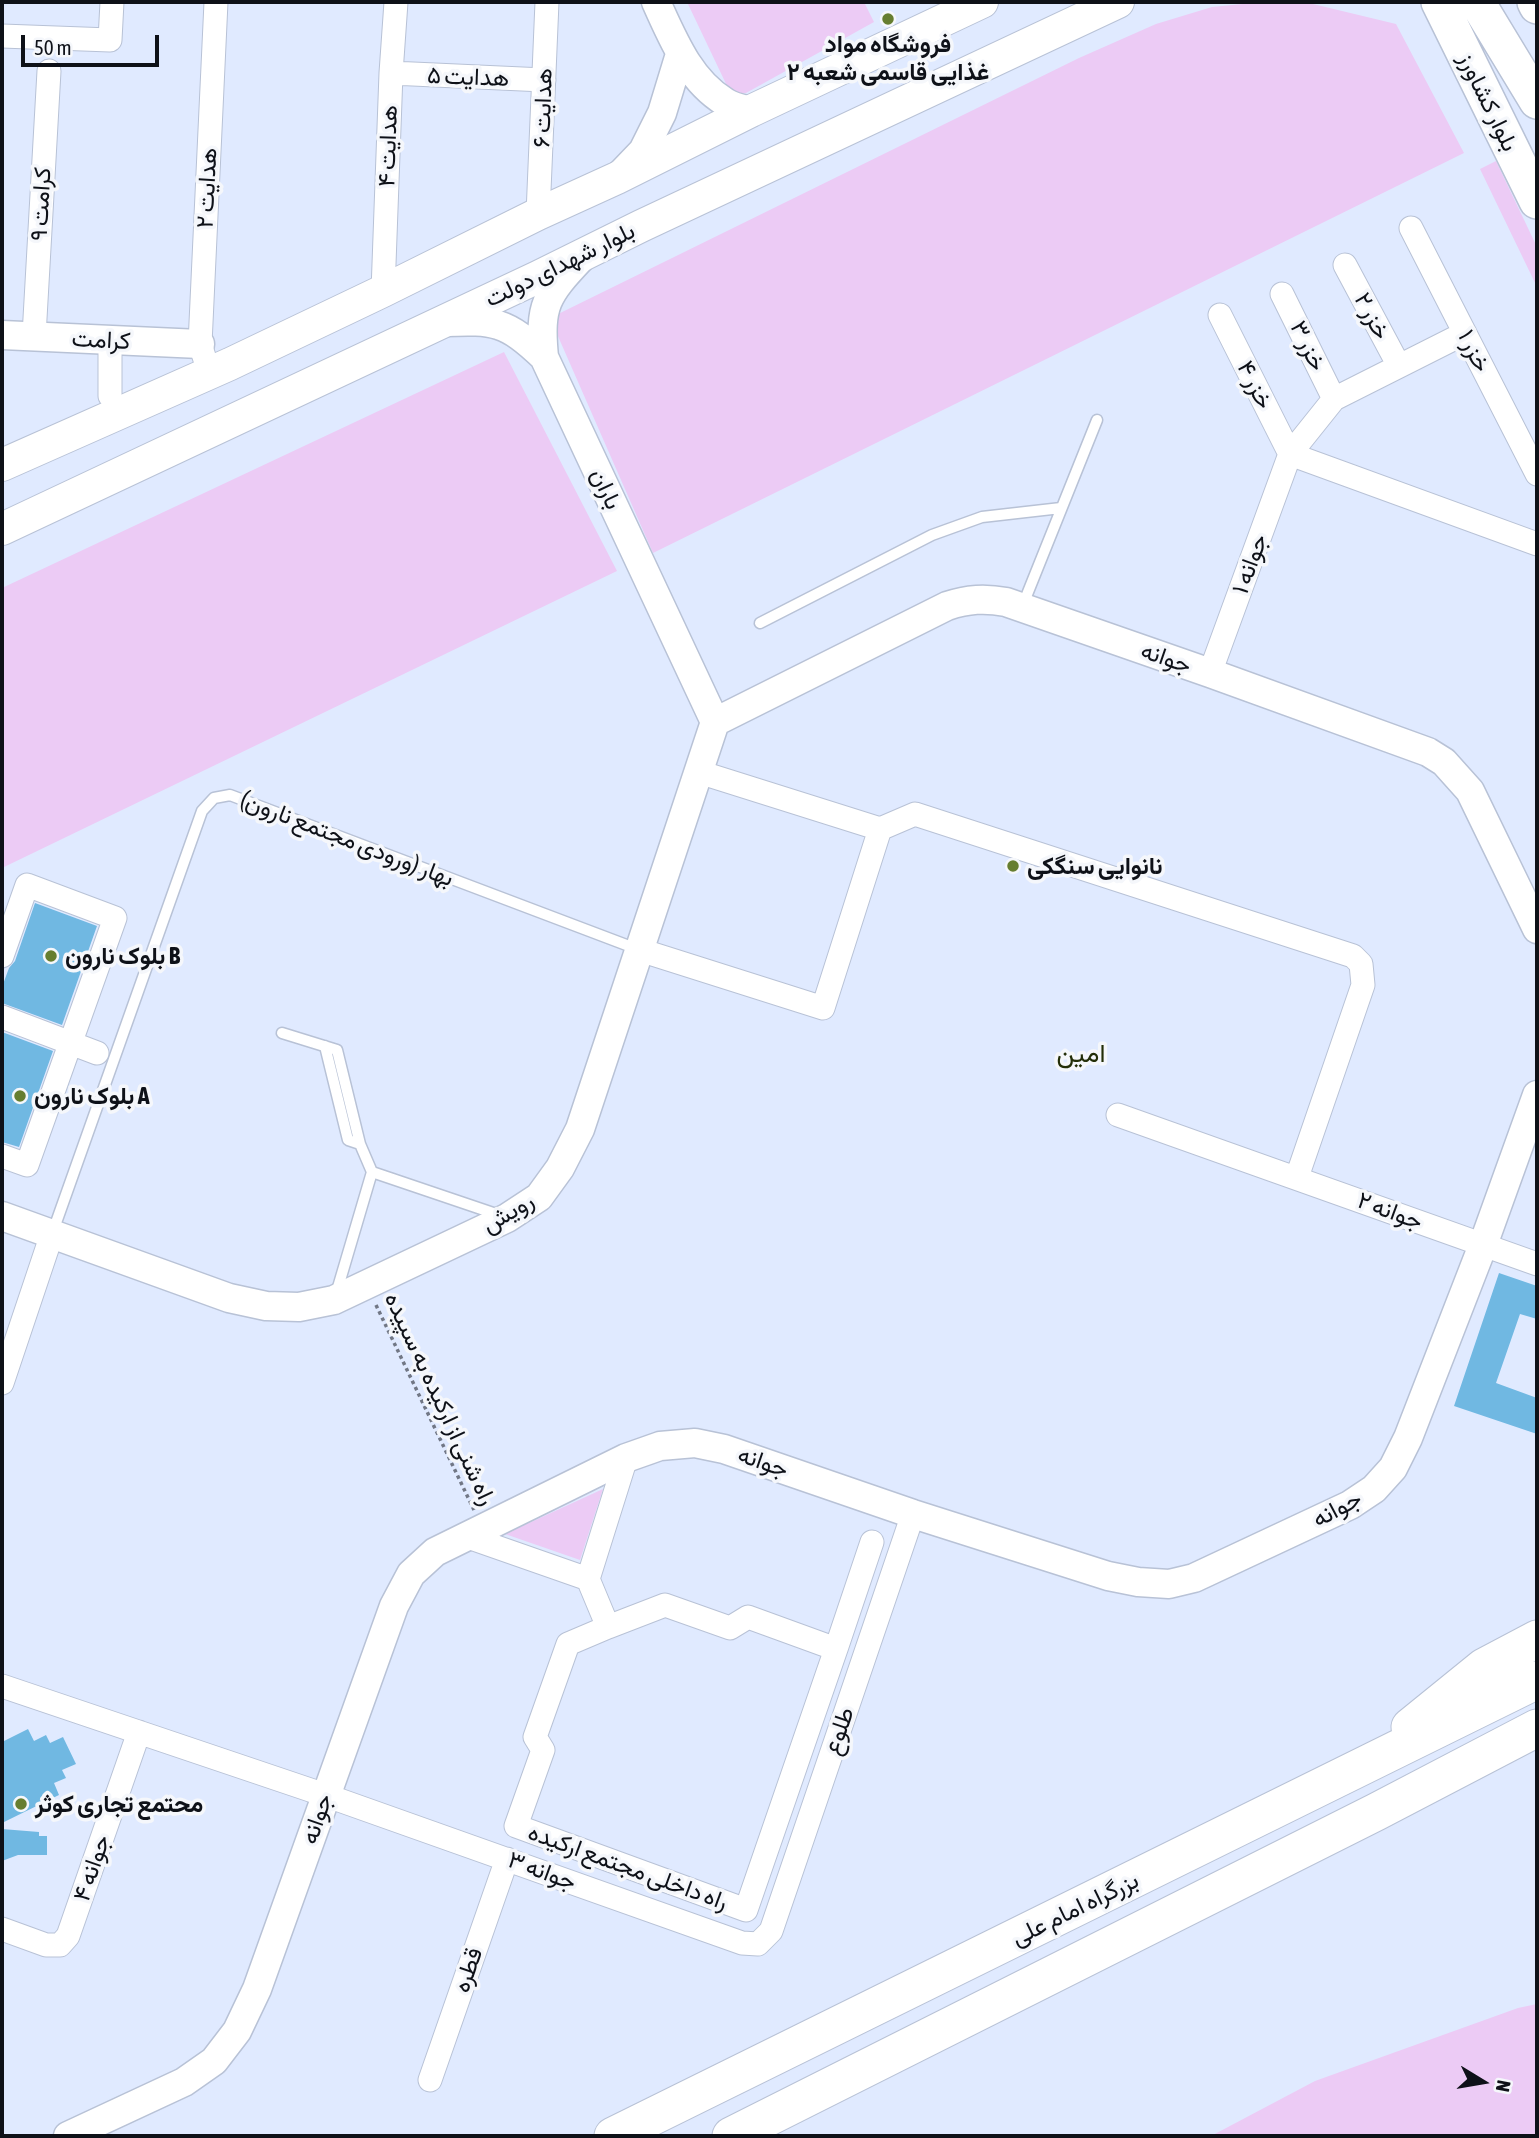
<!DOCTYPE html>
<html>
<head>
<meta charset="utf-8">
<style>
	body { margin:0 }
	#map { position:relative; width:1539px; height:2138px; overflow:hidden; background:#e0eaff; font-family:"Asap Condensed",sans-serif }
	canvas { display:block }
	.frame { position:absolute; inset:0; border:4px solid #0e1118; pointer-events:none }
	.north { position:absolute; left:1448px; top:2047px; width:70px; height:70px; -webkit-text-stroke:5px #f5f7fb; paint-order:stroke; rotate:101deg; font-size:19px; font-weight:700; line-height:28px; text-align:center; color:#0e1118 }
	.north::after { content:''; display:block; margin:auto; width:24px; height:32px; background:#0e1118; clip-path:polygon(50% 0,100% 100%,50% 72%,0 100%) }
	.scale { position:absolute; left:21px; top:35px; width:138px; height:32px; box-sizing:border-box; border:4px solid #0e1118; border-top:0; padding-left:9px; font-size:21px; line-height:24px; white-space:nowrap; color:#0e1118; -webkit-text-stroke:5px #f5f7fb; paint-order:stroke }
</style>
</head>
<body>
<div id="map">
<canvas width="1539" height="2138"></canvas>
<div class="frame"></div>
<div class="north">N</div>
<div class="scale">50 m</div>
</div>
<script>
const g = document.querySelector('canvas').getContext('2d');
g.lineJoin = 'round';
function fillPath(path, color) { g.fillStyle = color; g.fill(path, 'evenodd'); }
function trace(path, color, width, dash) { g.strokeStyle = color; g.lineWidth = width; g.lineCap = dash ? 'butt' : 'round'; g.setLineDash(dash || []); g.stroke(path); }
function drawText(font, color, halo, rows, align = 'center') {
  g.font = font + ' "Asap Condensed",Vazirmatn,sans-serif'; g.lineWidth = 7; g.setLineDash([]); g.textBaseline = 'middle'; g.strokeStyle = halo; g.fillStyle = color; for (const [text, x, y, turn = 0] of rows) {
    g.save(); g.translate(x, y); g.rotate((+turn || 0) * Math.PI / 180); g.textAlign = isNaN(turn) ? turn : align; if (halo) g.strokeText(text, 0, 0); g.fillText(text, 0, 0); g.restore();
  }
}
const green = new Path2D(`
	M 687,2 L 864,2 L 874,22 L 746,93 L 737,93 L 728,88 Z
	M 1263,2 L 1313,4 L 1396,24 L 1464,153 L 653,553 L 550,318 L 1079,58 L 1156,24 L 1212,7 Z
	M 1496,161 L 1537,247 L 1537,287 L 1480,169 Z
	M 504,352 L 617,571 L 2,868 L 2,588 Z
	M 603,1489 L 580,1560 L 505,1534 Z
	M 1537,2004 L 1537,2136 L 1211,2136 L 1315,2081 L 1518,2008 Z`);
const building = new Path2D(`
	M 35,903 L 97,926 L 62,1025 L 2,1003 L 2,987 L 9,968 L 15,961 Z
	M 2,1032 L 53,1051 L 19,1147 L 2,1142 Z
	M 1499,1273 L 1537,1286 L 1537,1319 L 1520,1314 L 1496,1383 L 1537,1398 L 1537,1434 L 1454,1406 Z
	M 28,1729 L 34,1741 L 46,1735 L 50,1743 L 63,1737 L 76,1764 L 62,1770 L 66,1778 L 54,1783 L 59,1795 L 2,1823 L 2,1742 Z
	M 2,1829 L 39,1832 L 39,1836 L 47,1836 L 47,1855 L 18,1855 L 2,1861 Z`);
const path = new Path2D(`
	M 376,1305 L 474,1510`);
const service = new Path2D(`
	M 1022,607 L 1097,420
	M 760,623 L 932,535 L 982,517 L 1061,508
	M 282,1033 L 337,1050 L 360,1144 L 372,1172 L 336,1294
	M 325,1046 L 348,1140 L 360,1144
	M 372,1172 L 502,1216
	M 52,1234 L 202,811 L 214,798 L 230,795 L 637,949`);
const minor = new Path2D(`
	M 2,36 L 110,40 L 112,2
	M 391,73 L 544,80
	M 538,214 L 547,2
	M 1411,228 L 1537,474
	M 1345,265 L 1399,366
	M 383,291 L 391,73 L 396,2
	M 1282,294 L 1334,399
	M 1220,315 L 1290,454
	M 34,336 L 49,71
	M 110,340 L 110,396
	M 209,372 L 200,344 L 216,2
	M 1290,454 L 1537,544
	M 1210,673 L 1290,454 L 1334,399 L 1465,333
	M 699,772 L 880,829 L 915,814 L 1353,956 L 1361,964 L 1363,985 L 1297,1177
	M 640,950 L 823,1008 L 880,829
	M 2,956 L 27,885 L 115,918 L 27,1165 L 2,1156
	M 2,1017 L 97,1053
	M 1118,1115 L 1537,1264
	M 2,1383 L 52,1234
	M 465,1536 L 588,1579 L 626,1458
	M 588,1579 L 608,1627 L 568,1644 L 535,1737 L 543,1750 L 516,1826 L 746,1910 L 836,1649 L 748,1617 L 730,1628 L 665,1605 L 608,1627
	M 836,1649 L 872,1542
	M 2,1686 L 325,1795 L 742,1943 L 758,1944 L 771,1931 L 913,1514
	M 2,1929 L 46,1945 L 60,1945 L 68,1936 L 139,1732
	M 430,2080 L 507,1859`);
const tertiary = new Path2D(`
	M 656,2 C 673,39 689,80 725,102 C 732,107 743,109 751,111
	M 620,175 L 643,151 L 662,113 L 680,54
	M 444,322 C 495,320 506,321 544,357 L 715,722
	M 2,335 L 200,344
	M 544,357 C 539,305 546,295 581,258
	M 715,722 L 947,606 C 968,599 985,598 1006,602 L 1210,673 L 1428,752 L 1444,762 L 1470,791 L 1537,929
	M 2,1216 L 229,1298 L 266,1306 L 299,1307 L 334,1300 L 507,1218 L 539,1197 L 560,1168 L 580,1129 L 715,722
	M 68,2136 L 184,2082 L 214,2061 L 237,2031 L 257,1989 L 394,1606 L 411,1574 L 435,1552 L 626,1458 L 660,1446 L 695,1443 L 724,1449 L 913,1514 L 1108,1576 L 1138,1582 L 1169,1584 L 1194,1578 L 1350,1505 L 1374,1489 L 1393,1468 L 1408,1438 L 1483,1245 L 1537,1095`);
const secondary = new Path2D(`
	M 2,465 L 230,364 L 383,291 L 538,214 L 617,178 L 751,111 L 982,2
	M 2,529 L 538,277 L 641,226 L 1118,2`);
const primary = new Path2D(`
	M 1439,2 L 1537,201
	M 1477,2 L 1537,101
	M 1535,2 L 1537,6`);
const trunk = new Path2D(`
	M 1410,1727 L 1484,1667 L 1537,1639
	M 613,2136 L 1537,1680
	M 731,2136 L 1376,1812 L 1537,1728`);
const markers = [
	[888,19,7,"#667e30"],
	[1013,866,7,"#667e30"],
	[51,956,7,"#667e30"],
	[20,1096,7,"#667e30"],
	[21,1804,7,"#667e30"]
];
const poiNames = [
	["فروشگاه مواد",888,44,"center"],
	["غذایی قاسمی شعبه ۲",888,72,"center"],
	["نانوایی سنگکی",1027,866],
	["بلوک نارون B",65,956],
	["بلوک نارون A",34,1096],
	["محتمع تجاری کوثر",35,1804]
];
const streetNames = [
	["هدایت ۵",468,77,2],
	["بلوار کشاورز",1488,102,64],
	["هدایت ۶",543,108,-88],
	["هدایت ۴",388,146,-88],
	["هدایت ۲",207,188,-87],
	["کرامت ۹",41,204,-87],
	["بلوار شهدای دولت",560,265,-26],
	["خزر ۲",1372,316,62],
	["کرامت",101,340,3],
	["خزر ۳",1308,346,64],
	["خزر ۱",1474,351,63],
	["خزر ۴",1255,385,63],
	["باران",606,489,65],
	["جوانه ۱",1250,564,-70],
	["جوانه",1166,658,19],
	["بهار (ورودی مجتمع نارون)",347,839,21],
	["جوانه ۲",1390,1211,20],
	["رویش",508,1213,-31],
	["راه شنی از ارکیده به سپیده",440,1399,65],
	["جوانه",763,1462,19],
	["جوانه",1337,1509,-28],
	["طلوع",839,1731,-71],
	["جوانه",317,1819,-71],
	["راه داخلی مجتمع ارکیده",628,1867,20],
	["جوانه ۴",92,1868,-71],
	["جوانه ۳",542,1871,20],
	["بزرگراه امام علی",1075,1909,-26],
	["قطره",468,1970,-71]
];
const neighbourhoodNames = [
	["امین",1081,1054]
];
fillPath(green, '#eccbf5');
fillPath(building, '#70b8e2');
trace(service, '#b8c2d6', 13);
trace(minor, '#b8c2d6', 25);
trace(tertiary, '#b8c2d6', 31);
trace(secondary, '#b8c2d6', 34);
trace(primary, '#b8c2d6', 38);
trace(trunk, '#b8c2d6', 39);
trace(path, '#717785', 3.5, [3.5, 3.5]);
trace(service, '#fff', 10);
trace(minor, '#fff', 23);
trace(tertiary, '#fff', 28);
trace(secondary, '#fff', 32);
trace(primary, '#fff', 35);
trace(trunk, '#fff', 37);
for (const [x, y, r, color] of markers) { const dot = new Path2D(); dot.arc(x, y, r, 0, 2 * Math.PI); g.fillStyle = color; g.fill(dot); trace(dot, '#f5f7fb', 2.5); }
drawText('bold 24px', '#0e1118', '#f5f7fb', poiNames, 'left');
drawText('24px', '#0e1118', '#f5f7fb', streetNames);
drawText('26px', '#232e08', '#f5f7fb', neighbourhoodNames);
</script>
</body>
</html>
